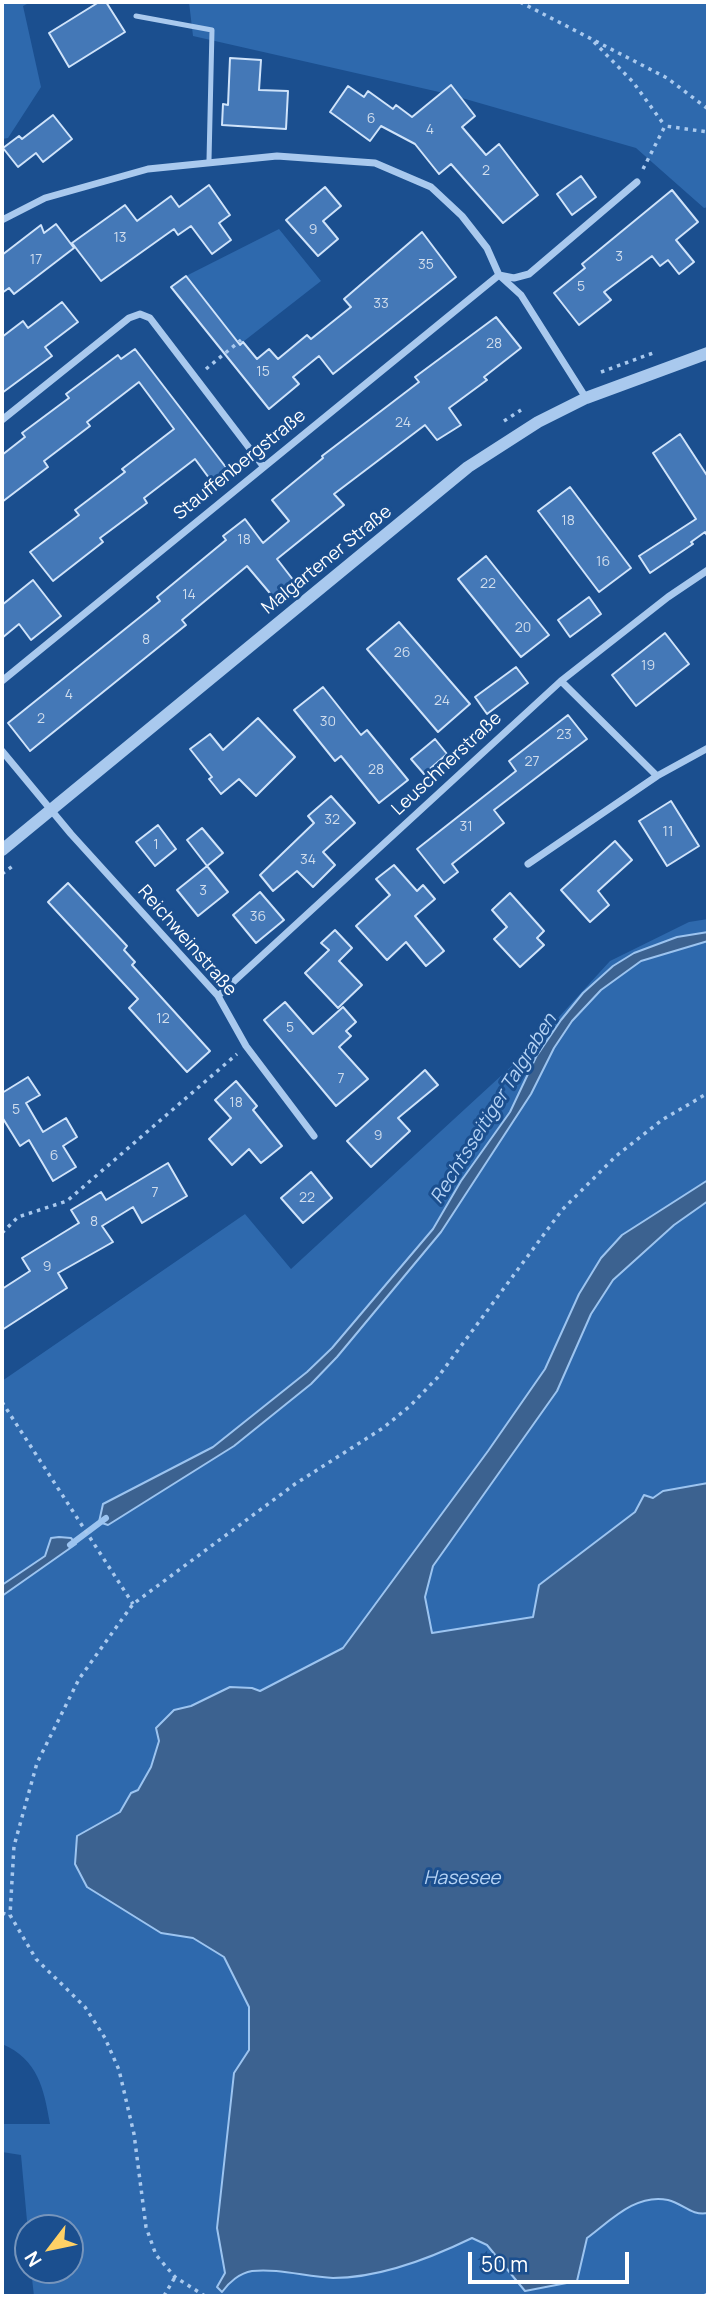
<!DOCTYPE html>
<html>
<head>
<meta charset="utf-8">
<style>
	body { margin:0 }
	#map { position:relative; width:710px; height:2298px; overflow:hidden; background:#1b4f8f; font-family:Manrope,sans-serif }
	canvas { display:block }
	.frame { position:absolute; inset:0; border:4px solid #fff; pointer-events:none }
	.north { position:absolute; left:14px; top:2214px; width:70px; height:70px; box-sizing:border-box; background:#1b4f8f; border:2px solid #7695bc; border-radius:50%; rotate:238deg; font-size:19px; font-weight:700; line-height:28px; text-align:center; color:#fff }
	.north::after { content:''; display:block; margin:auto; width:24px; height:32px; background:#ffd166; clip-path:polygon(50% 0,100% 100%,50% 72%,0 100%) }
	.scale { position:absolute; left:468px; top:2252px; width:161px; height:32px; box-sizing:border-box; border:4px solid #fff; border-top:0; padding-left:9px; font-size:21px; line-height:24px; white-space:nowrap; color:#fff; -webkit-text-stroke:5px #1b4f8f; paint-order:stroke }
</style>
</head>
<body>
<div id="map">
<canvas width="710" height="2298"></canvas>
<div class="frame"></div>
<div class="north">N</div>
<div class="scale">50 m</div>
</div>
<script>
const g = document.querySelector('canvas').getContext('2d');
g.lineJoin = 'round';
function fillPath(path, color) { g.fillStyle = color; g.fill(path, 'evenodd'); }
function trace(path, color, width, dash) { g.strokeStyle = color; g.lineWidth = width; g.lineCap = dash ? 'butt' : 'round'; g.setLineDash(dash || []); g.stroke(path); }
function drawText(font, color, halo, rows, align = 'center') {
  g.font = font + ' Manrope,sans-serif'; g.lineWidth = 6; g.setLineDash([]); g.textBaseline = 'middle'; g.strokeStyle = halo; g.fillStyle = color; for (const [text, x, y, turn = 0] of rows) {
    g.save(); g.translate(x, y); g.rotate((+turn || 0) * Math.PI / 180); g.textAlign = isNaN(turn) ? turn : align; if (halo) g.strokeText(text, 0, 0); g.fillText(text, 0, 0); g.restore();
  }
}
const green = new Path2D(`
	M 2,2 L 31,2 L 23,6 L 41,87 L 8,138 L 2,139 Z
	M 189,2 L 708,2 L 708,207 L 704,208 L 636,148 L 448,94 L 193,36 Z
	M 279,229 L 321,281 L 239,345 L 186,276 Z
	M 708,919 L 708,2296 L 34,2296 L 31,2270 L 70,2270 L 70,2228 L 28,2228 L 28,2232 L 21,2155 L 2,2152 L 2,2124 L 50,2124 C 44,2089 38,2059 2,2044 L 2,1381 L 245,1214 L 291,1269 L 528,1051 L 610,961 L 689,922 Z`);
const water = new Path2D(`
	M 708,932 L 708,941 L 641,961 L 601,990 L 572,1021 L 554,1048 L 531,1094 L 441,1232 L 337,1357 L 311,1384 L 234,1446 L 116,1520 L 108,1525 L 99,1522 L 103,1504 L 213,1447 L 307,1372 L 332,1348 L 433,1229 L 461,1181 L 510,1112 L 536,1057 L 561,1020 L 583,993 L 613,966 L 634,953 L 677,937 Z
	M 708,1180 L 708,1201 L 674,1225 L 613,1280 L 591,1314 L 557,1391 L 433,1566 L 425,1597 L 432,1633 L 533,1617 L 539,1585 L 635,1512 L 644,1495 L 653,1498 L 663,1491 L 708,1483 L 708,2213 C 691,2216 684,2204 668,2200 C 636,2193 610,2221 587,2238 L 577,2281 L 525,2291 L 487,2245 L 472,2238 C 431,2258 380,2278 333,2278 C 307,2277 278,2268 252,2271 C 240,2273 229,2282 222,2292 L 217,2287 L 225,2273 L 217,2228 L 234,2073 L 249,2050 L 249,2007 L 224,1957 L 193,1938 L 161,1933 L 87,1887 L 75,1864 L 77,1836 L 120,1812 L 131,1793 L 138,1790 L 151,1767 L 159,1741 L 156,1728 L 174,1710 L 191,1706 L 230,1687 L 252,1688 L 260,1691 L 343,1648 L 488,1451 L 545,1369 L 579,1294 L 601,1258 L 622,1235 Z
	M 59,1537 L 71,1538 L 76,1544 L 2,1596 L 2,1585 L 45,1556 L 51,1538 Z`);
const stream = new Path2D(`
	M 70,1545 L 106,1518`);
const building = new Path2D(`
	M 99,2 L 106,2 L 125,32 L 69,67 L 49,33 Z
	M 230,58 L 261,60 L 259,90 L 288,91 L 286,129 L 222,125 L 223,104 L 228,105 Z
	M 451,85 L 475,116 L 462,127 L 486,155 L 499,144 L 538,195 L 503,223 L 451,164 L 439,174 L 415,144 L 381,126 L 370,141 L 330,112 L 348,86 L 364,97 L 368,91 L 393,109 L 396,105 L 412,117 Z
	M 53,115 L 72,139 L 43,162 L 36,153 L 18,167 L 3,148 L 19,136 L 22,139 Z
	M 581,176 L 596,197 L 572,215 L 557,194 Z
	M 209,185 L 230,215 L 219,223 L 231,240 L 212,254 L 191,226 L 178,235 L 174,229 L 101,281 L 72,243 L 125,205 L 137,221 L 171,196 L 179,207 Z
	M 325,187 L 341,206 L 323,221 L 338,239 L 318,256 L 286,220 Z
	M 672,190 L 698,222 L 676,240 L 694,262 L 679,274 L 668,260 L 660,266 L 652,256 L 604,292 L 611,300 L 579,325 L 554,293 L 585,268 L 582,264 Z
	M 56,224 L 74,248 L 14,294 L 9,288 L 2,293 L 2,255 L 41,225 L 44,233 Z
	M 422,232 L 456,277 L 333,374 L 319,356 L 293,377 L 299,384 L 269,409 L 171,287 L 186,276 L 240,345 L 243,342 L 257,359 L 269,349 L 278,359 L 307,335 L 311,339 L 351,307 L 344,299 Z
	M 62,302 L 78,322 L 45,347 L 52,356 L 2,393 L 2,337 L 23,321 L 28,328 Z
	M 496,317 L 521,348 L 484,377 L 487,380 L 449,408 L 461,425 L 437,440 L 425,425 L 334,494 L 344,505 L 277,559 L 294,581 L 274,598 L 247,566 L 182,620 L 186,625 L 30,751 L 8,723 L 160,601 L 157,597 L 226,540 L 223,536 L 245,519 L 263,543 L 289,521 L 272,500 L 323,458 L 322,456 L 419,382 L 415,377 Z
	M 135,349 L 228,470 L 212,482 L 195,459 L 144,498 L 147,503 L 100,538 L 103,542 L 53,581 L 30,552 L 79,515 L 75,510 L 125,472 L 122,469 L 174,429 L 139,382 L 87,422 L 90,426 L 44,461 L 48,467 L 2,502 L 2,455 L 25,437 L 22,433 L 69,398 L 66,394 L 118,355 L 121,359 Z
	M 680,434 L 708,477 L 708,537 L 705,532 L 691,542 L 693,544 L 650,573 L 639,556 L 696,519 L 653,453 Z
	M 570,487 L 631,568 L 599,592 L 538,511 Z
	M 486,556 L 549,635 L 521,657 L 458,579 Z
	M 33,580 L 61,616 L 31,640 L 19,624 L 2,638 L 2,605 Z
	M 589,597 L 601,614 L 570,637 L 558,620 Z
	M 399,622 L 470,704 L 438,732 L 367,649 Z
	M 665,633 L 689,664 L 636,706 L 612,675 Z
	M 516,667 L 528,683 L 487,714 L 475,697 Z
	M 323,687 L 361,735 L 367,730 L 408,780 L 379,803 L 341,756 L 335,761 L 294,710 Z
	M 568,715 L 587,739 L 494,810 L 504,823 L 452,864 L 458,872 L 444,883 L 417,849 L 516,771 L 509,761 Z
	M 258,718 L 295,757 L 256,796 L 239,779 L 221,794 L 209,779 L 212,777 L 190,749 L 210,734 L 223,750 Z
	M 435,739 L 447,754 L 424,774 L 411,759 Z
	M 331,796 L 355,823 L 323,852 L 335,865 L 313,887 L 297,871 L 273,891 L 260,875 L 314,823 L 308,816 Z
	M 671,801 L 699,846 L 667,866 L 639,821 Z
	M 158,825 L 176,849 L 155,866 L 136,842 Z
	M 202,828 L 223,853 L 207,866 L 187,840 Z
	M 615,841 L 632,860 L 598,891 L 609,905 L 590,922 L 561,890 Z
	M 394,865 L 417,891 L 423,885 L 435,899 L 415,916 L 444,951 L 426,966 L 406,942 L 387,960 L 356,926 L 390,895 L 376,879 Z
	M 207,866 L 228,892 L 198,916 L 177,890 Z
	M 68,883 L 127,946 L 124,950 L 135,962 L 132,965 L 210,1051 L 187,1072 L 129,1008 L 138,999 L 48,902 Z
	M 260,892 L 284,920 L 256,943 L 233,915 Z
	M 510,893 L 544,931 L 537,938 L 544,945 L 520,967 L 494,939 L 507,927 L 492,910 Z
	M 335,930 L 352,948 L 339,961 L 362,985 L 338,1008 L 305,973 L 329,950 L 321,943 Z
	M 285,1002 L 313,1034 L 343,1007 L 356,1022 L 346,1031 L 351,1036 L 339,1047 L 368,1079 L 336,1106 L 264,1020 Z
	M 425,1070 L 438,1085 L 398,1118 L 410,1131 L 371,1167 L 347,1141 Z
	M 28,1077 L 40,1095 L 26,1103 L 43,1132 L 66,1118 L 77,1137 L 63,1146 L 76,1167 L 53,1181 L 29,1140 L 20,1146 L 2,1117 L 2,1093 Z
	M 236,1081 L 257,1106 L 253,1110 L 282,1146 L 261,1163 L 249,1149 L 232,1165 L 209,1139 L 231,1118 L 215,1100 Z
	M 168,1163 L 187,1196 L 142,1223 L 133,1207 L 102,1226 L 113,1242 L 58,1273 L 67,1288 L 2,1330 L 2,1289 L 30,1271 L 22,1258 L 79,1223 L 71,1210 L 101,1192 L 106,1200 Z
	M 311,1172 L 332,1198 L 303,1223 L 281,1198 Z`);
const path = new Path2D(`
	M 520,2 L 667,78 L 708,109
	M 594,42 L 633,82 L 665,126
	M 643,169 L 665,126 L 708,132
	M 206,369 L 241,340
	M 601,372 L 653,353
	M 504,421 L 521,410
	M 2,874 L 14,865
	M 2,1233 L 18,1217 L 67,1201 L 237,1054
	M 2,1402 L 133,1604
	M 2,1913 L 10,1915
	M 164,2296 L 175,2277
	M 205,2296 L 175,2277 L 156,2255 L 146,2227 L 134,2134 L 119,2070 L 105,2038 L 85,2007 L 36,1959 L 10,1915 L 14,1846 L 37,1763 L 79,1679 L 133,1604 L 295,1484 L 383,1428 L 410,1406 L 438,1377 L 562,1210 L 616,1156 L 662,1120 L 708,1093
	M 704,2296 L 708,2294`);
const service = new Path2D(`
	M 136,16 L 212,30 L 209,160`);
const minor = new Path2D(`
	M 2,220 L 45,198 L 148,169 L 277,156 L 375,163 L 431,187 L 462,216 L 487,248 L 499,275 L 521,295 L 586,398
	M 2,420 L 129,318 L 140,314 L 150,318 L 263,466
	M 2,681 L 499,275 L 514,278 L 529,274 L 637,182
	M 561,681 L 657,776
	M 2,751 L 71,834 L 218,996 L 246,1046 L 314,1136
	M 528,864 L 657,776 L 708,748
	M 218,996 L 561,681 L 668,597 L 708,570`);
const tertiary = new Path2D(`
	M 2,850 L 468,467 L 538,422 L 586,398 L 708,353`);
const numberNames = [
	["6",371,119],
	["4",430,130],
	["2",486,171],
	["9",313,230],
	["13",120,238],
	["3",619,257],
	["17",36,260],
	["35",426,265],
	["5",581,287],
	["33",381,304],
	["28",494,344],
	["15",263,372],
	["24",403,423],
	["18",568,521],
	["18",244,540],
	["16",603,562],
	["22",488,584],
	["14",189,595],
	["20",523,628],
	["8",146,640],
	["26",402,653],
	["19",648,666],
	["4",69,695],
	["24",442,701],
	["2",41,719],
	["30",328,722],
	["23",564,735],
	["27",532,762],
	["28",376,770],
	["32",332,820],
	["31",466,827],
	["11",668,832],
	["1",156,845],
	["34",308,860],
	["3",203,891],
	["36",258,917],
	["12",163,1019],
	["5",290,1028],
	["7",341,1079],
	["18",236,1103],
	["5",16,1110],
	["9",378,1136],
	["6",54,1156],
	["7",155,1193],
	["22",307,1198],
	["8",94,1222],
	["9",47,1267]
];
const streetNames = [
	["Stauffenbergstraße",240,465,-39],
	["Malgartener Straße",327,560,-39],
	["Leuschnerstraße",447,764,-43],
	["Reichweinstraße",187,941,49]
];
const waterNames = [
	["Rechtsseitiger Talgraben",494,1109,-58],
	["Hasesee",462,1879]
];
fillPath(green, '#2e69ad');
fillPath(water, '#3c6290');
trace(water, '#9cc4f0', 2);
trace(stream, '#9cc4f0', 6);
fillPath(building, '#4478b7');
trace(building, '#cfe3fa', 2);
trace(path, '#a9c9ee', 3.5, [3.5, 5]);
trace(service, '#a9c9ee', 5);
trace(minor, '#a9c9ee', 7);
trace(tertiary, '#a9c9ee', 12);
drawText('14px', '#d0dded', null, numberNames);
drawText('18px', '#fff', '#1b4f8f', streetNames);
drawText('italic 19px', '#b5d3f5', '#1b4f8f', waterNames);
</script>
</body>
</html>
